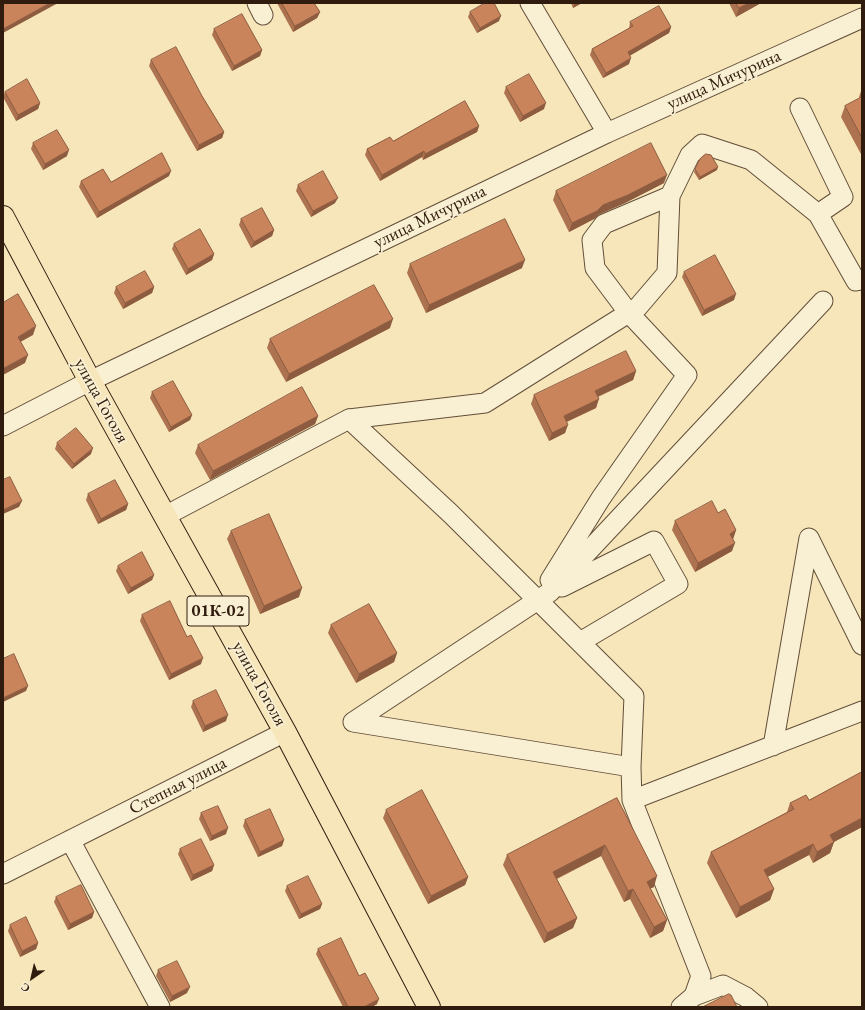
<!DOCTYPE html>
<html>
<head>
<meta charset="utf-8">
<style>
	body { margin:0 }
	#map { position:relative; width:865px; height:1010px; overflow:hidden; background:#f6e6ba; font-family:"EB Garamond",serif }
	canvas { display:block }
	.frame { position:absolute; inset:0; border:4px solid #301c0e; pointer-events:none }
	.north { position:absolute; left:12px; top:958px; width:40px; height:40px; -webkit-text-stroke:3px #f9efd2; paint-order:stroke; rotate:214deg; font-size:11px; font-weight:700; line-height:16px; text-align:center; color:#301c0e }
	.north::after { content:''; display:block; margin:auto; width:14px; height:18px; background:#301c0e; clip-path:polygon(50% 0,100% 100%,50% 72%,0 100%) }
</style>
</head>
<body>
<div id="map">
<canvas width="865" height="1010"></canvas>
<div class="frame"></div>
<div class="north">С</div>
</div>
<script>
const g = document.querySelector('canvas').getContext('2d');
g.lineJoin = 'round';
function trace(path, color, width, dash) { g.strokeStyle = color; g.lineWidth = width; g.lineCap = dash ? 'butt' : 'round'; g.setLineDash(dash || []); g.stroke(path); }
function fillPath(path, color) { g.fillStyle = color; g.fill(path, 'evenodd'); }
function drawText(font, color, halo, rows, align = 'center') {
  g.font = font + ' "EB Garamond",serif'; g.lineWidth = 3.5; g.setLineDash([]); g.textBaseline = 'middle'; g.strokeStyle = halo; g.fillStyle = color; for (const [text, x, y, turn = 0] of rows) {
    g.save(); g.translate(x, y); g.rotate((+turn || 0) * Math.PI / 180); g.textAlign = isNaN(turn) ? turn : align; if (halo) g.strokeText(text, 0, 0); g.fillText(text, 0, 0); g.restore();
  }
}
const minor = new Path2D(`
	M 257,3 L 263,15
	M 530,3 L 607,133
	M 800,108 L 843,197 L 818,214 L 856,281 L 862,280
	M 349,419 L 485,403 L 638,307 L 667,273 L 670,196 L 690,155 L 702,144 L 751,160 L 818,214
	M 3,426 L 90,381 L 607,133 L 862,18
	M 165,516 L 349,419 L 451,514 L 634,696 L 631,767
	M 550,580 L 601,498 L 687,375 L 628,312 L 595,268 L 592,240 L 604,224 L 670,196
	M 562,587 L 654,541 L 678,584 L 580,642
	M 773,746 L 809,538 L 862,645
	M 632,800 L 862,711
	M 70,840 L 160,1007
	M 3,874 L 285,732
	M 694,996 L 723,985 L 746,997 L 758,1007
	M 681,1007 L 694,996 L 701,976 L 632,800 L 631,767 L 353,722 L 550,592 L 823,301`);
const major = new Path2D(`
	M 3,217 L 90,381 L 285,732 L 429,1007`);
const wall = new Path2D(`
	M 277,3 L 314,3 L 320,12 L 317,18 L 293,32 Z
	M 571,3 L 582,3 L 573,8 Z
	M 729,3 L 761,3 L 736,17 Z
	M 470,12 L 499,21 L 477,33 L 468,17 Z
	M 630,22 L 671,27 L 669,33 L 630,55 L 629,64 L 603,78 L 590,55 L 592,49 L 629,29 Z
	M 214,29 L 262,50 L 260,56 L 232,71 L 212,35 Z
	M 151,60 L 202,96 L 224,132 L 222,138 L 197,151 L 149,66 Z
	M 506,87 L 544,109 L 520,122 L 504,93 Z
	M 862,88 L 862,156 L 841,117 L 845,106 L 860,98 L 859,97 Z
	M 5,92 L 40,103 L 38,109 L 16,121 L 3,97 Z
	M 479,126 L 477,132 L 423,160 L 422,157 L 380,181 L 365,155 L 367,149 L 393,141 Z
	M 33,143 L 67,156 L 43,170 L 31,149 Z
	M 695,169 L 717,170 L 699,180 L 694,172 Z
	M 169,176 L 97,218 L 79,187 L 81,181 L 111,182 Z
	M 664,183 L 625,203 L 600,214 L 594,219 L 569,232 L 553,200 L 556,191 Z
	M 298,185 L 335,203 L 311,217 L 296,191 Z
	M 241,219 L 274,230 L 272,236 L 251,248 L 239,225 Z
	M 174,244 L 214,254 L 212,260 L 186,275 L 172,249 Z
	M 410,264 L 522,268 L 426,313 L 407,273 Z
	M 684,272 L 734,300 L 702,316 L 682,277 Z
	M 116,287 L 154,287 L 152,293 L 123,309 L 114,293 Z
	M 390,328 L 286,382 L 267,348 L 270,339 Z
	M 636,371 L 633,380 L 598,397 L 596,408 L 567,422 L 565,433 L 549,441 L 531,404 L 534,395 Z
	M 152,392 L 192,415 L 190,420 L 169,432 L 150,398 Z
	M 318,416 L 315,424 L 210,480 L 195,453 L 198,445 Z
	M 57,443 L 91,454 L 72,469 L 55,449 Z
	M 88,494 L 128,504 L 126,510 L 98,524 L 86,500 Z
	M 718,513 L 736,530 L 733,539 L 732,551 L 695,572 L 672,530 L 675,521 Z
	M 231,531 L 299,597 L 260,614 L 227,539 Z
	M 118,566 L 154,575 L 152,580 L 128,594 L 116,571 Z
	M 142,615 L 187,637 L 201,664 L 169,680 L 140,621 Z
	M 331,625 L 397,653 L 394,662 L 356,683 L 328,633 Z
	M 193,701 L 226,721 L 203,732 L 191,707 Z
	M 862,772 L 862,827 L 834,842 L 830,853 L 813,863 L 809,855 L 767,877 L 774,889 L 770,900 L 736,918 L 707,863 L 711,852 L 787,812 L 790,803 L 809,800 Z
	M 617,798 L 654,887 L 650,888 L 667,920 L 663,931 L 650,938 L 630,899 L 624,902 L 601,856 L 557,879 L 577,918 L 573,928 L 544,943 L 503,865 L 507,855 Z
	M 386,810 L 468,877 L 465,885 L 428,904 L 383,818 Z
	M 201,813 L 226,834 L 210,841 L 199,819 Z
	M 245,820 L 284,840 L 282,846 L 258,857 L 243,826 Z
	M 180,849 L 214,865 L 212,871 L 191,881 L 178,854 Z
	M 287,886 L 322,904 L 320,909 L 299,919 L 285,891 Z
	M 56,897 L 94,912 L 92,918 L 68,930 L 54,902 Z
	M 10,925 L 38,943 L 36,949 L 20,957 L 8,931 Z
	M 318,949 L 359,976 L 377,1004 L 372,1007 L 343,1007 L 316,954 Z
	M 158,970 L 187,993 L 170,1002 L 156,976 Z`);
const shadedWall = new Path2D(`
	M 50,3 L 58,3 L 3,33 L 3,29 Z
	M 575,3 L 582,3 L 573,8 Z
	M 749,3 L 761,3 L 736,17 L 739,8 Z
	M 320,12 L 317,18 L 293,32 L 295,26 Z
	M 501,16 L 499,21 L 477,33 L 480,28 Z
	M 671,27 L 669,33 L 626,58 L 628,52 Z
	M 262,50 L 260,56 L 232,71 L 234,66 Z
	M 631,58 L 629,64 L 603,78 L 606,73 Z
	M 40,103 L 38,109 L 16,121 L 18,115 Z
	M 546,103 L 544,109 L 520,122 L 523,116 Z
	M 479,126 L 477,132 L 423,160 L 425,154 Z
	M 224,132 L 222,138 L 197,151 L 199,145 Z
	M 69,150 L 67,156 L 43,170 L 45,164 Z
	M 424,151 L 422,157 L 380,181 L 382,175 Z
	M 718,167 L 717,170 L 699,180 L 700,177 Z
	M 171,171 L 169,176 L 97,218 L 99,212 Z
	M 667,175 L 664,183 L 625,203 L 600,214 L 594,219 L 569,232 L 572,223 L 603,205 Z
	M 338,198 L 335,203 L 311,217 L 313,211 Z
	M 274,230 L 272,236 L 251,248 L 254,242 Z
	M 214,254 L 212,260 L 186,275 L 188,269 Z
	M 525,260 L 522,268 L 426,313 L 429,305 Z
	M 154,287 L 152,293 L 123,309 L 125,303 Z
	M 736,294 L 734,300 L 702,316 L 704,310 Z
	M 393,319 L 390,328 L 286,382 L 289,374 Z
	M 36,326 L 33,335 L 15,345 L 18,337 Z
	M 28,355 L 25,363 L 3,375 L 3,370 L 4,368 Z
	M 636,371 L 633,380 L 592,399 L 595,391 Z
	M 599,399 L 596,408 L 561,424 L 564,416 Z
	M 192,415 L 190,420 L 169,432 L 171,427 Z
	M 318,416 L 315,424 L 210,480 L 213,471 Z
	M 568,425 L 565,433 L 549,441 L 552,433 Z
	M 93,448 L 91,454 L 72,469 L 74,464 Z
	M 22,501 L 19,507 L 3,514 L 3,510 Z
	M 128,504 L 126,510 L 98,524 L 101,519 Z
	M 736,530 L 733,539 L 727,542 L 730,534 Z
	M 735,543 L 732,551 L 695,572 L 698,563 Z
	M 154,575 L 152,580 L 128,594 L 131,588 Z
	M 302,588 L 299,597 L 260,614 L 264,606 Z
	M 397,653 L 394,662 L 356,683 L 359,674 Z
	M 203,658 L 201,664 L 169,680 L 171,674 Z
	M 28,686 L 26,691 L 3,702 L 3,698 Z
	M 228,715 L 226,721 L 203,732 L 205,726 Z
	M 862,818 L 862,827 L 826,846 L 830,835 Z
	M 228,828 L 226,834 L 210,841 L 212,836 Z
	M 284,840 L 282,846 L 258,857 L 260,852 Z
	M 834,842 L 830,853 L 813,863 L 817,852 Z
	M 813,844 L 809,855 L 760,881 L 764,870 Z
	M 605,845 L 601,856 L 549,882 L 553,872 Z
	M 214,865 L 212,871 L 191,881 L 193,875 Z
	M 657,876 L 654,887 L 643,892 L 647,882 Z
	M 468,877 L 465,885 L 428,904 L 431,896 Z
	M 633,889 L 630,899 L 624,902 L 628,891 Z
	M 774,889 L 770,900 L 736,918 L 740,907 Z
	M 322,904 L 320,909 L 299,919 L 301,914 Z
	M 94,912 L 92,918 L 68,930 L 70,924 Z
	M 577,918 L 573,928 L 544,943 L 547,933 Z
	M 667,920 L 663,931 L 650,938 L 654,927 Z
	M 38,943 L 36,949 L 20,957 L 22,951 Z
	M 190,987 L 187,993 L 170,1002 L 172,996 Z
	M 379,999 L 377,1004 L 372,1007 L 364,1007 Z`);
const building = new Path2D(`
	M 3,3 L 50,3 L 3,29 Z
	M 282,3 L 314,3 L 320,12 L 295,26 Z
	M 485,3 L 494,3 L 501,16 L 480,28 L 470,12 Z
	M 736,3 L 749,3 L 739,8 Z
	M 659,6 L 671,27 L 628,52 L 631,58 L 606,73 L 592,49 L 633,26 L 630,22 Z
	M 242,14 L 262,50 L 234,66 L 214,29 Z
	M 176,47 L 202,96 L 224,132 L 199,145 L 151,60 Z
	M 529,74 L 546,103 L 523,116 L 506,87 Z
	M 27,79 L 40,103 L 18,115 L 5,92 Z
	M 862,97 L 862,138 L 845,106 Z
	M 465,101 L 479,126 L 425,154 L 424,151 L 382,175 L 367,149 L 390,137 L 393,141 Z
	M 57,130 L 69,150 L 45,164 L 33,143 Z
	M 651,143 L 667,175 L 628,195 L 603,205 L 597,211 L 572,223 L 556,191 Z
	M 162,153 L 171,171 L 99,212 L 81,181 L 103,169 L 111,182 Z
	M 706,154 L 711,155 L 718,167 L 700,177 L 695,169 L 700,159 Z
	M 323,171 L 338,198 L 313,211 L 298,185 Z
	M 262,208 L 274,230 L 254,242 L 241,219 Z
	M 505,219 L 525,260 L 429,305 L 410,264 Z
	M 200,229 L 214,254 L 188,269 L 174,244 Z
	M 715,255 L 736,294 L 704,310 L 684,272 Z
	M 145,271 L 154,287 L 125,303 L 116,287 Z
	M 374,285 L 393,319 L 289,374 L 270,339 Z
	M 18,294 L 36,326 L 18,337 L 28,355 L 4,368 L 3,366 L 3,303 Z
	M 626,351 L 636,371 L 595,391 L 599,399 L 564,416 L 568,425 L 552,433 L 534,395 Z
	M 173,381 L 192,415 L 171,427 L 152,392 Z
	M 302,387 L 318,416 L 213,471 L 198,445 Z
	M 76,428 L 93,448 L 74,464 L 57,443 Z
	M 10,477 L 22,501 L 3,510 L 3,480 Z
	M 115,480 L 128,504 L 101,519 L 88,494 Z
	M 712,501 L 718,513 L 725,509 L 736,530 L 730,534 L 735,543 L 698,563 L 675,521 Z
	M 269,514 L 302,588 L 264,606 L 231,531 Z
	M 142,552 L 154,575 L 131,588 L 118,566 Z
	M 170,601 L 187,637 L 191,635 L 203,658 L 171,674 L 142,615 Z
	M 369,604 L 397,653 L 359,674 L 331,625 Z
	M 14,654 L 28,686 L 3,698 L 3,659 Z
	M 216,690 L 228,715 L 205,726 L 193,701 Z
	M 862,772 L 862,818 L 830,835 L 834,842 L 817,852 L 813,844 L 764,870 L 774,889 L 740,907 L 711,852 L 794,809 L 790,803 L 806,795 L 809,800 Z
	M 422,790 L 468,877 L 431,896 L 386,810 Z
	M 617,798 L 657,876 L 647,882 L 667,920 L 654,927 L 633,889 L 628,891 L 605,845 L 553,872 L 577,918 L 547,933 L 507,855 Z
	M 218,806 L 228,828 L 212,836 L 201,813 Z
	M 270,809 L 284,840 L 260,852 L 245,820 Z
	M 201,839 L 214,865 L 193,875 L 180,849 Z
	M 308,876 L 322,904 L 301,914 L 287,886 Z
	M 81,885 L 94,912 L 70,924 L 56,897 Z
	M 26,917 L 38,943 L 22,951 L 10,925 Z
	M 341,938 L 359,976 L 365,973 L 379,999 L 364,1007 L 348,1007 L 318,949 Z
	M 177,961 L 190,987 L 172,996 L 158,970 Z
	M 729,994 L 731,995 L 737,1007 L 703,1007 Z`);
const shields = [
	[218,611,62]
];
const shieldNames = [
	["01К-02",218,611]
];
const streetNames = [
	["улица Мичурина",724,80,-24],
	["улица Мичурина",430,217,-26],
	["улица Гоголя",101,401,61],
	["улица Гоголя",259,684,61],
	["Степная улица",178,786,-27]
];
trace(minor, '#624e39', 21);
trace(major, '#301c0e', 24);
trace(minor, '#f9efd2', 19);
trace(major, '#f6e6ba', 22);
fillPath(wall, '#ad724f');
fillPath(shadedWall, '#8d5c40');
fillPath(building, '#c9845c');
trace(building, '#8d5c40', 1);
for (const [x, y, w] of shields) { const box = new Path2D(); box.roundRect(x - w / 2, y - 15, w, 30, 3); g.fillStyle = '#f9efd2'; g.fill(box); trace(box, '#301c0e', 1); }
drawText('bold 17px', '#301c0e', null, shieldNames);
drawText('18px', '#301c0e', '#f9efd2', streetNames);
</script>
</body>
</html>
